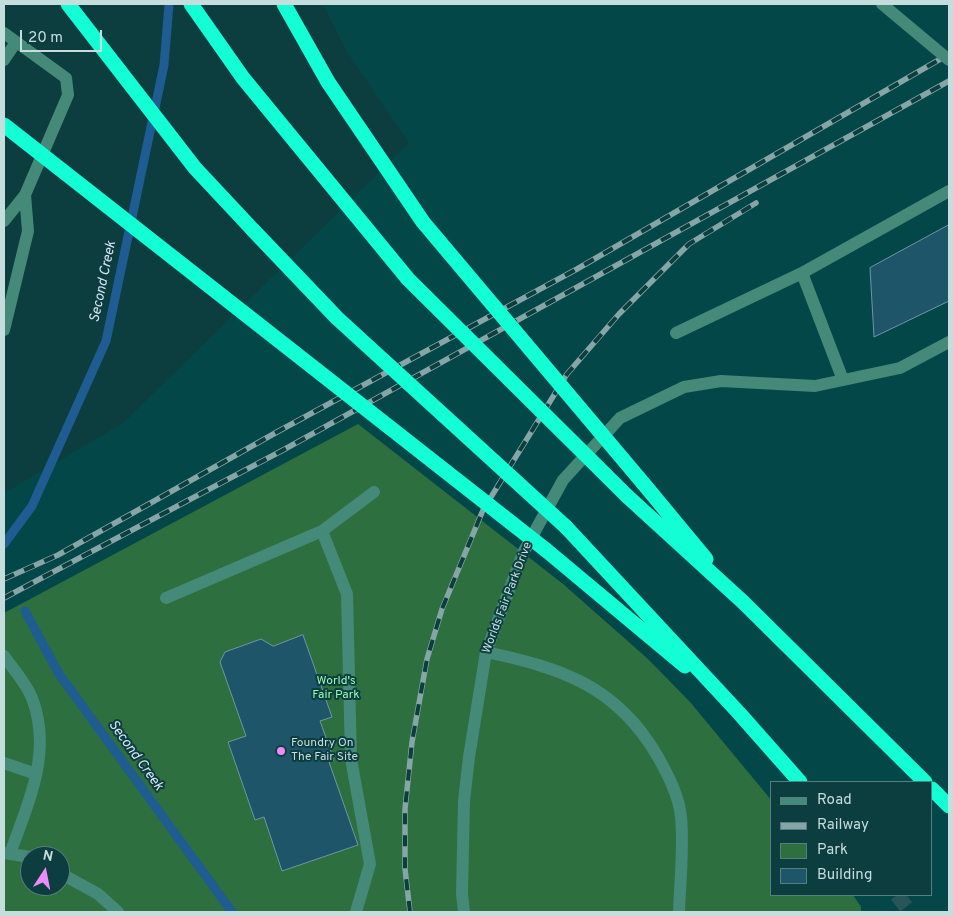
<!DOCTYPE html>
<html>
<head>
<meta charset="utf-8">
<style>
	body { margin:0 }
	#map { position:relative; width:953px; height:916px; overflow:hidden; background:#0c3d3f; font-family:Overpass,sans-serif }
	canvas { display:block }
	.frame { position:absolute; inset:0; border:5px solid #c6ddde; pointer-events:none }
	.legend { position:absolute; left:770px; top:781px; width:162px; height:115px; box-sizing:border-box; background:#0c3d3f; border:1px solid #567d7f; margin:0; padding:6px 9px; list-style:none; font-size:15px; color:#c6ddde }
	.legend li { display:flex; align-items:center; gap:10px; height:25px }
	.legend b { width:25px; border:1px solid #567d7f }
	.north { position:absolute; left:20px; top:846px; width:50px; height:50px; box-sizing:border-box; background:#0c3d3f; border:1px solid #567d7f; border-radius:50%; rotate:11deg; font-size:14px; font-weight:700; line-height:20px; text-align:center; color:#c6ddde }
	.north::after { content:''; display:block; margin:auto; width:18px; height:22px; background:#ec8cfa; clip-path:polygon(50% 0,100% 100%,50% 72%,0 100%) }
	.scale { position:absolute; left:20px; top:30px; width:82px; height:22px; box-sizing:border-box; border:2px solid #c6ddde; border-top:0; padding-left:6px; font-size:15px; line-height:18px; white-space:nowrap; color:#c6ddde; -webkit-text-stroke:4px #0c3d3f; paint-order:stroke }
</style>
</head>
<body>
<div id="map">
<canvas width="953" height="916"></canvas>
<div class="frame"></div>
<ul class="legend">
<li><b style="height:6px;background:#458978"></b>Road</li>
<li><b style="height:6px;background:#85a5a6"></b>Railway</li>
<li><b style="height:14px;background:#2d6f3f"></b>Park</li>
<li><b style="height:14px;background:#1f5568"></b>Building</li>
</ul>
<div class="north">N</div>
<div class="scale">20 m</div>
</div>
<script>
const g = document.querySelector('canvas').getContext('2d');
g.lineJoin = 'round';
function fillPath(path, color) { g.fillStyle = color; g.fill(path, 'evenodd'); }
function trace(path, color, width, dash) { g.strokeStyle = color; g.lineWidth = width; g.lineCap = dash ? 'butt' : 'round'; g.setLineDash(dash || []); g.stroke(path); }
function drawText(font, color, halo, rows, align = 'center') {
  g.font = font + ' Overpass,sans-serif'; g.lineWidth = 4; g.setLineDash([]); g.textBaseline = 'middle'; g.strokeStyle = halo; g.fillStyle = color; for (const [text, x, y, turn = 0] of rows) {
    g.save(); g.translate(x, y); g.rotate((+turn || 0) * Math.PI / 180); g.textAlign = isNaN(turn) ? turn : align; if (halo) g.strokeText(text, 0, 0); g.fillText(text, 0, 0); g.restore();
  }
}
const built = new Path2D(`
	M 323,4 L 949,4 L 949,912 L 4,912 L 4,493 L 123,423 L 409,143 L 347,52 ZM 772,782 L 932,782 L 932,895 L 772,895 ZM 30,856 L 60,856 L 60,886 L 30,886 Z`);
const green = new Path2D(`
	M 358,424 L 563,584 L 648,659 L 690,702 L 772,801 L 772,895 L 853,895 L 861,907 L 861,912 L 4,912 L 4,613 ZM 30,856 L 60,856 L 60,886 L 30,886 Z`);
const stream = new Path2D(`
	M 4,544 L 32,506 L 106,341 L 164,65 L 169,4
	M 25,611 L 59,674 L 232,912`);
const building = new Path2D(`
	M 949,225 L 949,301 L 874,337 L 870,268 Z
	M 303,635 L 332,717 L 320,721 L 334,760 L 329,762 L 358,845 L 282,871 L 264,817 L 255,820 L 228,742 L 246,736 L 220,662 L 225,652 L 261,639 L 273,646 Z`);
const highwayTunnel = new Path2D(`
	M 897,895 L 910,912`);
const minor = new Path2D(`
	M 4,33 L 66,78 L 68,95 L 25,195 L 28,231 L 4,330
	M 4,60 L 16,42
	M 4,221 L 25,195
	M 676,333 L 802,273
	M 843,380 L 802,273 L 949,191
	M 322,531 L 347,594 L 351,759 L 370,864 L 356,912
	M 166,598 L 322,531 L 374,492
	M 486,652 C 562,668 617,686 658,757 C 668,775 679,796 681,817 C 684,848 680,881 679,912
	M 4,656 C 13,669 26,683 32,698 C 53,753 28,802 10,854
	M 4,763 L 36,774
	M 4,853 L 30,857
	M 60,873 L 98,894 L 118,912
	M 464,912 L 462,894 L 464,801 L 469,757 L 486,652 L 523,553 L 563,480 L 620,418 L 684,387 L 721,381 L 815,386 L 900,368 L 949,342`);
const highway = new Path2D(`
	M 68,4 L 195,168 L 253,230
	M 643,483 L 706,559
	M 627,496 L 743,602 L 925,782
	M 566,527 L 739,713 L 800,782
	M 546,550 L 685,666
	M 932,789 L 949,806`);
const rail = new Path2D(`
	M 4,579 L 58,555 L 277,432 L 577,269 L 949,54
	M 4,598 L 285,449 L 949,81
	M 410,912 L 405,869 L 405,809 L 412,742 L 427,659 L 442,609 L 483,510 L 567,374 L 619,314 L 689,244 L 756,203`);
const minorBridge = new Path2D(`
	M 882,4 L 949,60`);
const highwayBridge = new Path2D(`
	M 191,4 L 243,78 L 408,279 L 627,496
	M 284,4 L 328,82 L 423,222 L 643,483
	M 4,125 L 546,550
	M 253,230 L 337,318 L 566,527`);
const markers = [
	[281,751,5,"#ec8cfa"]
];
const streetNames = [
	["Worlds Fair Park Drive",508,598,-69]
];
const parkNames = [
	["World's",336,682],
	["Fair Park",336,696]
];
const poiNames = [
	["Foundry On",291,744],
	["The Fair Site",291,758]
];
const waterNames = [
	["Second Creek",104,282,-78],
	["Second Creek",135,756,54]
];
fillPath(built, '#044749');
fillPath(green, '#2d6f3f');
trace(stream, '#1e5c91', 9);
fillPath(building, '#1f5568');
trace(building, '#6e96a6', 1);
trace(highwayTunnel, '#285557', 15, [15, 8]);
trace(minor, '#458978', 12);
trace(highway, '#13fed4', 15);
trace(rail, '#85a5a6', 5.5);
trace(rail, '#0c3d3f', 4, [11]);
trace(minorBridge, '#458978', 12);
trace(highwayBridge, '#13fed4', 15);
for (const [x, y, r, color] of markers) { const dot = new Path2D(); dot.arc(x, y, r, 0, 2 * Math.PI); g.fillStyle = color; g.fill(dot); trace(dot, '#0c3d3f', 2); }
drawText('12px', '#c6ddde', '#0c3d3f', streetNames);
drawText('12px', '#9afab0', '#0c3d3f', parkNames);
drawText('12px', '#c6ddde', '#0c3d3f', poiNames, 'left');
drawText('italic 14px', '#d4e4f4', '#0c3d3f', waterNames);
</script>
</body>
</html>
